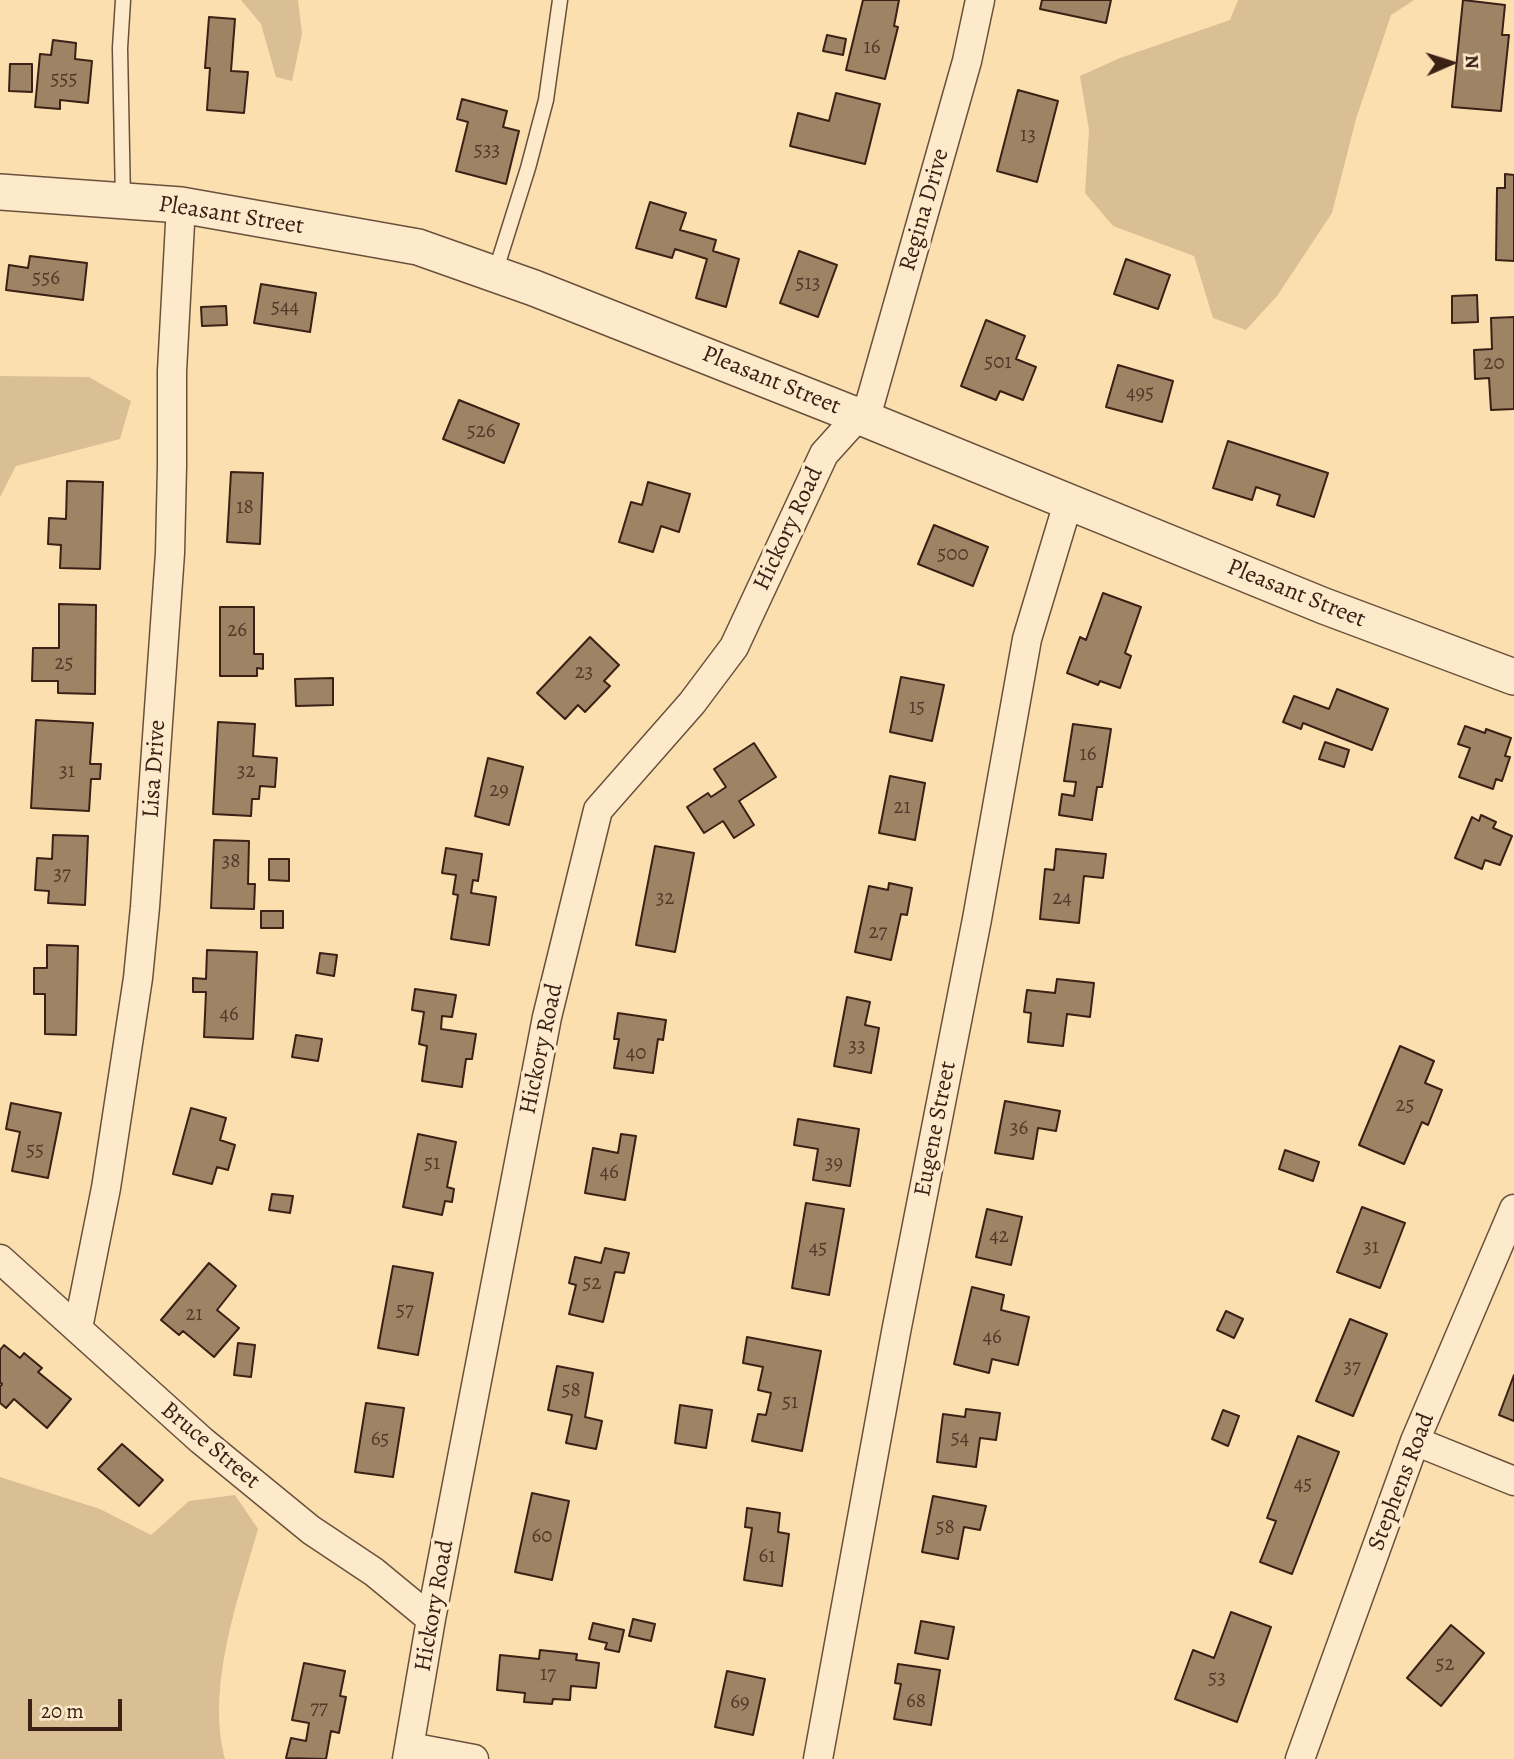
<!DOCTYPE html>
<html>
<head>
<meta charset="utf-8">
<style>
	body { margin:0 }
	#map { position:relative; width:1514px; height:1759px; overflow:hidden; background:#fbdfaf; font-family:Alegreya,serif }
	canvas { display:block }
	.north { position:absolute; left:1416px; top:28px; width:70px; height:70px; -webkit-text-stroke:5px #fceacb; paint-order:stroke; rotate:87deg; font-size:19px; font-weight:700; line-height:28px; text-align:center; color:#3a2015 }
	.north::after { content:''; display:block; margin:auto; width:24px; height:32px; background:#3a2015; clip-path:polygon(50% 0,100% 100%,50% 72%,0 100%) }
	.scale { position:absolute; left:28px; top:1699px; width:94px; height:32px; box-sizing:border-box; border:4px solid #3a2015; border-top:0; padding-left:9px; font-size:21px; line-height:24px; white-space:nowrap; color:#3a2015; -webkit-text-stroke:5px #fceacb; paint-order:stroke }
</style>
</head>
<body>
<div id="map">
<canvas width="1514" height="1759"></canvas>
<div class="north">N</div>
<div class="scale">20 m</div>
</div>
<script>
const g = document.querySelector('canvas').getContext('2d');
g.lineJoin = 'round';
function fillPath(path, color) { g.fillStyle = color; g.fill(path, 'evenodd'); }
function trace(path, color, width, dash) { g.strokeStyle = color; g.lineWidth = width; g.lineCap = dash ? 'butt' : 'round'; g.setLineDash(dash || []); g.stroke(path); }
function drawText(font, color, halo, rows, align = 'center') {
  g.font = font + ' Alegreya,serif'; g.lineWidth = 7; g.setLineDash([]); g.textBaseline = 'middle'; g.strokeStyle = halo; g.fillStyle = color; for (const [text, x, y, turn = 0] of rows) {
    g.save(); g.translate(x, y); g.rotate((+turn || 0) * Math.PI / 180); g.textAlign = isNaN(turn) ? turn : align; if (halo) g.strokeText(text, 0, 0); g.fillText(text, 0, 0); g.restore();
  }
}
const green = new Path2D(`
	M 241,0 L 298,0 L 302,34 L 292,81 L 276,77 L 261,24 Z
	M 1238,0 L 1414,0 L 1391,15 L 1356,119 L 1332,213 L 1277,296 L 1246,330 L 1213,318 L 1194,256 L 1113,226 L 1085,193 L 1089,130 L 1080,76 L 1120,58 L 1230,20 Z
	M 0,376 L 89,377 L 131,401 L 120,439 L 16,466 L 0,497 Z
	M 0,1477 L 100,1509 L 151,1535 L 189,1501 L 235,1495 L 258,1529 C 238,1600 206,1686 225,1759 L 0,1759 Z`);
const building = new Path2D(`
	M 863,0 L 899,0 L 894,26 L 898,27 L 885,79 L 846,70 Z
	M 1042,0 L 1111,0 L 1106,23 L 1040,9 Z
	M 1463,0 L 1505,5 L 1502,35 L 1509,35 L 1501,111 L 1452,107 Z
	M 209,17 L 235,19 L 231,71 L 248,72 L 244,113 L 207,110 L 210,68 L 205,68 Z
	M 827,35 L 846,39 L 843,55 L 823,51 Z
	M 53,40 L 76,43 L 75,59 L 92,61 L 88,103 L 60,100 L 60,109 L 35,107 L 40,54 L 51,55 Z
	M 10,64 L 32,64 L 32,92 L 9,91 Z
	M 1018,90 L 1058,101 L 1037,182 L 997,171 Z
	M 836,93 L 880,104 L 865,164 L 790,146 L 798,113 L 829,121 Z
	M 462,99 L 507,111 L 503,127 L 519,131 L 506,184 L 456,171 L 468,122 L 457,119 Z
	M 1505,174 L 1514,175 L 1514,261 L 1496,260 L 1497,188 L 1505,188 Z
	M 650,202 L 686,213 L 680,230 L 716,240 L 713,251 L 739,259 L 726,307 L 696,298 L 707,259 L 675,249 L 672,258 L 636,248 Z
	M 799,251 L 837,265 L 818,317 L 780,303 Z
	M 30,256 L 87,263 L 83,300 L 6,290 L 9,265 L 28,268 Z
	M 1126,259 L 1170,275 L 1158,309 L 1114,294 Z
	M 261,284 L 316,293 L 310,332 L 254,323 Z
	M 1477,295 L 1478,322 L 1452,323 L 1452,296 Z
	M 226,306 L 227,325 L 202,326 L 201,307 Z
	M 1514,317 L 1514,409 L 1491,410 L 1489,378 L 1475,379 L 1474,350 L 1492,349 L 1491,318 Z
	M 986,320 L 1025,336 L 1016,359 L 1036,367 L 1023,400 L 1000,391 L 996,400 L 961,386 Z
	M 1118,365 L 1173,381 L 1162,422 L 1106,407 Z
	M 459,400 L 519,424 L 504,463 L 443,439 Z
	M 1228,441 L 1328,473 L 1314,517 L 1277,505 L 1280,495 L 1256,487 L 1252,500 L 1213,488 Z
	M 231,472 L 263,473 L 260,544 L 227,542 Z
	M 67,481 L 103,482 L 100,569 L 60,568 L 61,545 L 48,544 L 49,518 L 66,519 Z
	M 648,482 L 690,494 L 679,532 L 661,526 L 653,552 L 619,542 L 631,502 L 642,505 Z
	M 934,525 L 988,547 L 973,586 L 918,564 Z
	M 1103,593 L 1141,607 L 1125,653 L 1131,656 L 1120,688 L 1100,681 L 1098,685 L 1067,673 L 1080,637 L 1086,640 Z
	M 59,604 L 96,605 L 95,694 L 58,693 L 58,681 L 32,681 L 33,648 L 59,648 Z
	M 220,607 L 254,607 L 254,654 L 263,654 L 263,669 L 257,668 L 257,676 L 220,676 Z
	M 590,637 L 619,665 L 604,681 L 610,686 L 585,712 L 578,705 L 565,719 L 537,693 Z
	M 901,677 L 944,685 L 932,741 L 890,732 Z
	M 333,678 L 333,705 L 296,706 L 295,679 Z
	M 1337,689 L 1388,709 L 1372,750 L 1303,723 L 1301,729 L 1283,722 L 1294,696 L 1329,709 Z
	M 36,720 L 93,723 L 90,764 L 101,764 L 100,779 L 91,779 L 89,811 L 31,808 Z
	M 218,722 L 255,724 L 253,756 L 277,758 L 275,787 L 260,786 L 259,799 L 252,799 L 251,816 L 213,814 Z
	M 1073,724 L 1111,729 L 1102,787 L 1097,787 L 1092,820 L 1059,815 L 1062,794 L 1074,796 L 1076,782 L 1064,781 Z
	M 1465,726 L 1485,733 L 1486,729 L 1511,738 L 1505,756 L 1510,757 L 1502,781 L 1496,779 L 1493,789 L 1459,777 L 1470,748 L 1458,744 Z
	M 1325,742 L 1349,750 L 1344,767 L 1319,759 Z
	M 754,743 L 776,777 L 739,801 L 754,825 L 734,838 L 723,821 L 704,833 L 687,807 L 708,793 L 711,797 L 726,787 L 714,769 Z
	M 488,758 L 523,767 L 509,825 L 475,816 Z
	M 890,776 L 925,783 L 915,840 L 879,833 Z
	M 1481,815 L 1496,822 L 1493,828 L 1512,836 L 1500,865 L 1485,860 L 1482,869 L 1455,858 L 1472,817 L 1479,821 Z
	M 53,835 L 88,836 L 85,905 L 48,903 L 49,891 L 35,890 L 37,858 L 52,859 Z
	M 214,840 L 249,841 L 248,884 L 255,884 L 254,909 L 211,908 Z
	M 655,846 L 694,853 L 675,952 L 636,945 Z
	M 446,848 L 482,854 L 478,881 L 473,880 L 471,893 L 496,897 L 489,945 L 451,939 L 458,895 L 453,894 L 456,875 L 442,873 Z
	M 1056,849 L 1106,854 L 1103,878 L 1084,876 L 1079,923 L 1040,919 L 1045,869 L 1054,870 Z
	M 269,859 L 289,859 L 289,881 L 269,880 Z
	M 889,883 L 912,888 L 907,915 L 901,914 L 891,960 L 855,952 L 869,886 L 888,890 Z
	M 261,911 L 283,911 L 283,928 L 261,928 Z
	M 47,945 L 78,946 L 76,1035 L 45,1034 L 45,994 L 34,994 L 34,968 L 47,968 Z
	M 207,950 L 257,952 L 253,1039 L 204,1037 L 206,992 L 193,992 L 193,978 L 206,979 Z
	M 320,953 L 337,955 L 334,976 L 317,973 Z
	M 1057,979 L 1094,983 L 1090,1017 L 1067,1014 L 1063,1046 L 1028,1042 L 1031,1013 L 1024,1012 L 1027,990 L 1055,993 Z
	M 415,989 L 456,995 L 452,1017 L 442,1016 L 441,1029 L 476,1034 L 472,1059 L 466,1059 L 462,1087 L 422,1081 L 427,1046 L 419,1044 L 424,1012 L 412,1010 Z
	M 847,997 L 870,1002 L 865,1025 L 879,1028 L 871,1073 L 834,1066 Z
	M 618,1013 L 666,1020 L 663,1040 L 658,1039 L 653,1073 L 614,1068 L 619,1039 L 614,1039 Z
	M 296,1035 L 322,1039 L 318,1061 L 292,1057 Z
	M 1400,1046 L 1434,1061 L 1425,1083 L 1442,1090 L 1428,1125 L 1422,1122 L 1404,1164 L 1359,1145 Z
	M 1005,1101 L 1060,1111 L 1056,1131 L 1038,1128 L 1033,1159 L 995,1153 Z
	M 11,1103 L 61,1113 L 48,1178 L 12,1171 L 20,1132 L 6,1129 Z
	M 191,1108 L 226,1118 L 220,1140 L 235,1145 L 228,1170 L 217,1167 L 212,1184 L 173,1174 Z
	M 798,1119 L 859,1129 L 850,1186 L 813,1180 L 818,1149 L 794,1145 Z
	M 418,1134 L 456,1142 L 447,1187 L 454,1189 L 452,1202 L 445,1201 L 442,1215 L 403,1207 Z
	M 621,1134 L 636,1136 L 625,1200 L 585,1193 L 593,1148 L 618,1153 Z
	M 1285,1150 L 1319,1162 L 1313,1181 L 1279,1169 Z
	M 272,1194 L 293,1196 L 290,1213 L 269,1210 Z
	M 806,1203 L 844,1209 L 829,1295 L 792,1288 Z
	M 1362,1207 L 1405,1223 L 1380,1288 L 1337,1272 Z
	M 987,1209 L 1022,1217 L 1011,1265 L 976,1257 Z
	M 605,1248 L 629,1253 L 624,1273 L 615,1272 L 603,1322 L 569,1314 L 576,1285 L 569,1283 L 575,1257 L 601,1263 Z
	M 209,1263 L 236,1286 L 217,1310 L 239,1328 L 214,1357 L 183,1331 L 179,1335 L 161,1320 Z
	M 393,1266 L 433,1273 L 418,1355 L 378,1348 Z
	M 972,1287 L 1004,1295 L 1001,1310 L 1029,1317 L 1018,1365 L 992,1359 L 989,1373 L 954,1364 Z
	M 1226,1311 L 1243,1319 L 1234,1338 L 1217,1330 Z
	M 1350,1319 L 1387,1334 L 1353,1416 L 1316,1401 Z
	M 747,1337 L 821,1351 L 802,1451 L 752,1441 L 758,1414 L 766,1415 L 771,1393 L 758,1390 L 763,1367 L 743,1363 Z
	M 238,1343 L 255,1345 L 251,1377 L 234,1375 Z
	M 4,1345 L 20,1358 L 24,1353 L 42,1368 L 38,1372 L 71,1399 L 47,1428 L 14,1399 L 6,1408 L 0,1403 L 0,1387 L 2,1384 L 0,1382 L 0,1350 Z
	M 557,1366 L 593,1373 L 585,1417 L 602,1421 L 596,1449 L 566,1443 L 572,1415 L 548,1410 Z
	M 1514,1375 L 1514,1421 L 1499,1415 Z
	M 366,1403 L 404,1408 L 393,1477 L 355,1472 Z
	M 680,1405 L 712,1410 L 706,1448 L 675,1443 Z
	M 966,1409 L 1000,1413 L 996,1440 L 980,1438 L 976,1467 L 937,1462 L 943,1414 L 965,1417 Z
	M 1223,1410 L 1239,1416 L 1228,1446 L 1212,1439 Z
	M 1298,1436 L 1339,1452 L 1292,1574 L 1260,1562 L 1276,1521 L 1267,1518 Z
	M 122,1444 L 163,1480 L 139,1506 L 98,1469 Z
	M 532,1493 L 569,1501 L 552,1580 L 515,1572 Z
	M 933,1496 L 986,1506 L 980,1530 L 964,1527 L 958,1559 L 922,1552 Z
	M 747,1508 L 780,1513 L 778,1532 L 789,1534 L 782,1586 L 744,1580 L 752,1528 L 745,1527 Z
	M 1231,1612 L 1271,1627 L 1237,1722 L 1175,1699 L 1193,1650 L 1214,1658 Z
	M 633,1619 L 655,1624 L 651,1641 L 629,1636 Z
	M 921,1621 L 954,1627 L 948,1659 L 915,1653 Z
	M 593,1623 L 624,1630 L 619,1652 L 605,1649 L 607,1643 L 589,1639 Z
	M 1451,1625 L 1484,1653 L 1441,1706 L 1407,1678 Z
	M 540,1650 L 577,1654 L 576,1660 L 599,1663 L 596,1688 L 571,1686 L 570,1700 L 553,1699 L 552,1704 L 524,1702 L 525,1693 L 497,1690 L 500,1655 L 539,1659 Z
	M 304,1663 L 345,1671 L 340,1696 L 346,1697 L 339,1733 L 331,1731 L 326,1759 L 286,1758 L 291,1738 L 306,1741 L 309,1723 L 292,1720 Z
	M 898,1664 L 940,1670 L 931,1725 L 894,1719 L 901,1684 L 895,1683 Z
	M 727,1671 L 765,1679 L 753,1735 L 715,1727 Z`);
const service = new Path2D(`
	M 123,201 L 120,48 L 123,0
	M 495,273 L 528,168 L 546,100 L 560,0`);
const minor = new Path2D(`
	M 0,1259 L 201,1440 L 311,1530 L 374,1572 L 431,1619
	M 78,1328 L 106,1188 L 138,978 L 145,907 L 170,553 L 172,466 L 172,371 L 181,205
	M 1415,1441 L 1514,1481
	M 410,1747 L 474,1759
	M 407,1759 L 431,1619 L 547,1017 L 598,810 L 692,703 L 734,647 L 824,454 L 870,403 L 967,61 L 980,0
	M 818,1759 L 896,1332 L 977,919 L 1027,639 L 1068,503
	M 1300,1759 L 1415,1441 L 1514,1209`);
const tertiary = new Path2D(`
	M 0,192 L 181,205 L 418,247 L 534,288 L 858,416 L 1324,606 L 1514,677`);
const numberNames = [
	["16",872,48],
	["555",64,80],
	["13",1028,136],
	["533",487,151],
	["556",46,279],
	["513",808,284],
	["544",285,308],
	["501",998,363],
	["20",1494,364],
	["495",1140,394],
	["526",481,432],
	["18",245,508],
	["500",953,555],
	["26",237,631],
	["25",64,664],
	["23",584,673],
	["15",917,708],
	["16",1088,755],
	["31",67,772],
	["32",246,772],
	["29",499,791],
	["21",902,808],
	["38",231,862],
	["37",62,875],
	["32",665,899],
	["24",1062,899],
	["27",878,933],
	["46",229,1015],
	["33",857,1047],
	["40",636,1054],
	["25",1405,1106],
	["36",1019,1129],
	["55",35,1151],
	["51",432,1164],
	["39",834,1164],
	["46",609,1173],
	["42",999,1237],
	["31",1371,1248],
	["45",818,1249],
	["52",592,1284],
	["57",405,1311],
	["21",194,1315],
	["46",992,1338],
	["37",1352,1368],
	["58",571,1391],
	["51",790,1403],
	["54",960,1439],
	["65",380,1440],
	["45",1303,1485],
	["58",945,1528],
	["60",542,1537],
	["61",767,1557],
	["52",1445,1665],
	["17",548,1675],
	["53",1217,1679],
	["68",916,1702],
	["69",740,1703],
	["77",319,1709]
];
const streetNames = [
	["Regina Drive",925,210,-74],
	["Pleasant Street",231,216,9],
	["Pleasant Street",771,381,22],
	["Hickory Road",789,529,-65],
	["Pleasant Street",1296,594,22],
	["Lisa Drive",155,769,-86],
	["Hickory Road",542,1049,-78],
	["Eugene Street",936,1129,-79],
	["Bruce Street",210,1446,40],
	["Stephens Road",1402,1482,-69],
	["Hickory Road",435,1606,-80]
];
fillPath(green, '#dabf95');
fillPath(building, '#9e8365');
trace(building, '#3a2015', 2);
trace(service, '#6a503c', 17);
trace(minor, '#6a503c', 31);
trace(tertiary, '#6a503c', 38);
trace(service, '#fceacb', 14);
trace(minor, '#fceacb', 28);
trace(tertiary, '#fceacb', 35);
drawText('21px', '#533929', null, numberNames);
drawText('24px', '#3a2015', '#fceacb', streetNames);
</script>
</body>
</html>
